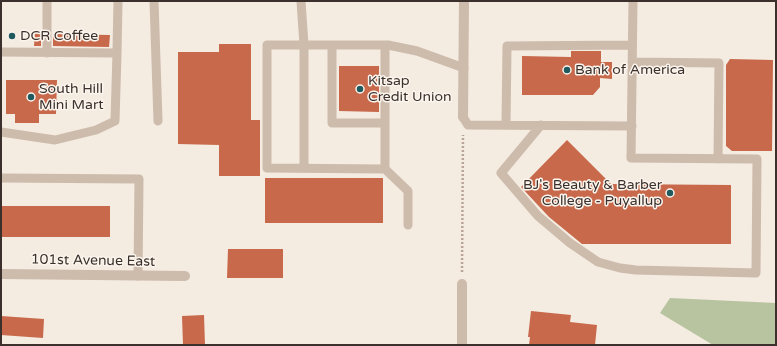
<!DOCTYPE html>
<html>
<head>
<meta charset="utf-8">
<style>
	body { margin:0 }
	#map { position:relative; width:777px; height:346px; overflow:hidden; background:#f4ebe1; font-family:"Varela Round",sans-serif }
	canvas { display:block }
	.frame { position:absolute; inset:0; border:2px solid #3b302b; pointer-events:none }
</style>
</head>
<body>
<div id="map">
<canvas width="777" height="346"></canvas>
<div class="frame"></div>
</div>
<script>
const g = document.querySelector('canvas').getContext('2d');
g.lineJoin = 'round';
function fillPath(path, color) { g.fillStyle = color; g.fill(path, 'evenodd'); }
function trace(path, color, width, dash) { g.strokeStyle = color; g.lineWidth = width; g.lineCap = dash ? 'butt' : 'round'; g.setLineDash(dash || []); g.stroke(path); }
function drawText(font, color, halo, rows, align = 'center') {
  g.font = font + ' "Varela Round",sans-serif'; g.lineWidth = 3; g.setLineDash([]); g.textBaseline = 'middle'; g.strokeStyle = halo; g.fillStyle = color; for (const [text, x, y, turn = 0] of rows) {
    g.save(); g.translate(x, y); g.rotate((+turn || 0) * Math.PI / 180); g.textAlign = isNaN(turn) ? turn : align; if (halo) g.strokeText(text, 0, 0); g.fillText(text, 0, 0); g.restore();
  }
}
const green = new Path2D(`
	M 670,298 L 776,303 L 776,345 L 713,345 L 660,313 Z`);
const building = new Path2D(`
	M 35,33 L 41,34 L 41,46 L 34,46 Z
	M 53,34 L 110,35 L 109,47 L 53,46 Z
	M 219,44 L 251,44 L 251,120 L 260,120 L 260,176 L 219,176 L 219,145 L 178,144 L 178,52 L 219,52 Z
	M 571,51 L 601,51 L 601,62 L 612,62 L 612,79 L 600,78 L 600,87 L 593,95 L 522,95 L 522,56 L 571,57 Z
	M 730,59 L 773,60 L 772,151 L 732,151 L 726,146 L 726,65 Z
	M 339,66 L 379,66 L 379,112 L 339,111 Z
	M 6,80 L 57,80 L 56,114 L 39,114 L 39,123 L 15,123 L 15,114 L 6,114 Z
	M 567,140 L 611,184 L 731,185 L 731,244 L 582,244 L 549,217 L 521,187 Z
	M 265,178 L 383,178 L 383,223 L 265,223 Z
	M 2,206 L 110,206 L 110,237 L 2,237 Z
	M 228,249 L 283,249 L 283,278 L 227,278 Z
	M 531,311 L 571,315 L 570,322 L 597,325 L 595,345 L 529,345 L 530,337 L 528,337 Z
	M 204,315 L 205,345 L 183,345 L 182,316 Z
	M 1,316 L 44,319 L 43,338 L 1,335 Z`);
const path = new Path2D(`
	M 462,272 L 463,135`);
const lane = new Path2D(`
	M 154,1 L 158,121
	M 301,1 L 304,45 L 304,168
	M 332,45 L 332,123 L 385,123
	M 385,45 L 385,169
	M 1,52 L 117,53 L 115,121 L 96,130 L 55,140 L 1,132
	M 47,53 L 47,1
	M 117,53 L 118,1
	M 632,62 L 719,63 L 718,159
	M 463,117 L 468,125 L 632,126
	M 506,125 L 507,46 L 632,45
	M 541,125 L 501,173 L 538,216 L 570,243 L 598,262 L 620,268 L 636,270 L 756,273 L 757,159 L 631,158 L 633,1
	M 1,178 L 139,179 L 138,276
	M 408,225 L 408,191 L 385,169 L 267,168 L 267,45 L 388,45 L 417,51 L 464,68`);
const street = new Path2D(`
	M 463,117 L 464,1
	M 1,274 L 185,276
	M 462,345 L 462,284`);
const markers = [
	[12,36,4,"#1f5a5e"],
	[567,70,4,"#1f5a5e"],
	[360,89,4,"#1f5a5e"],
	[31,97,4,"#1f5a5e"],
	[670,193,4,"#1f5a5e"]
];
const poiNames = [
	["DCR Coffee",20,36],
	["Bank of America",575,70],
	["Kitsap",368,81],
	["Credit Union",368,97],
	["South Hill",39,89],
	["Mini Mart",39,105],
	["BJ's Beauty & Barber",662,185,"right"],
	["College - Puyallup",662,201,"right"]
];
const streetNames = [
	["101st Avenue East",93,261,1]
];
fillPath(green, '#b8c4a0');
fillPath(building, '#c8694b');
trace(path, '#b9a596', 2.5, [2, 2]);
trace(lane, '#cdbbac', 9);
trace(street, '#cdbbac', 10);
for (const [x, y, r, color] of markers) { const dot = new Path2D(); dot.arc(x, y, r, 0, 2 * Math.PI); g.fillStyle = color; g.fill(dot); trace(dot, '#fbf5ee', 1.5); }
drawText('14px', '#3b302b', '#fbf5ee', poiNames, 'left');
drawText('14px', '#3b302b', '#fbf5ee', streetNames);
</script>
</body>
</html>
